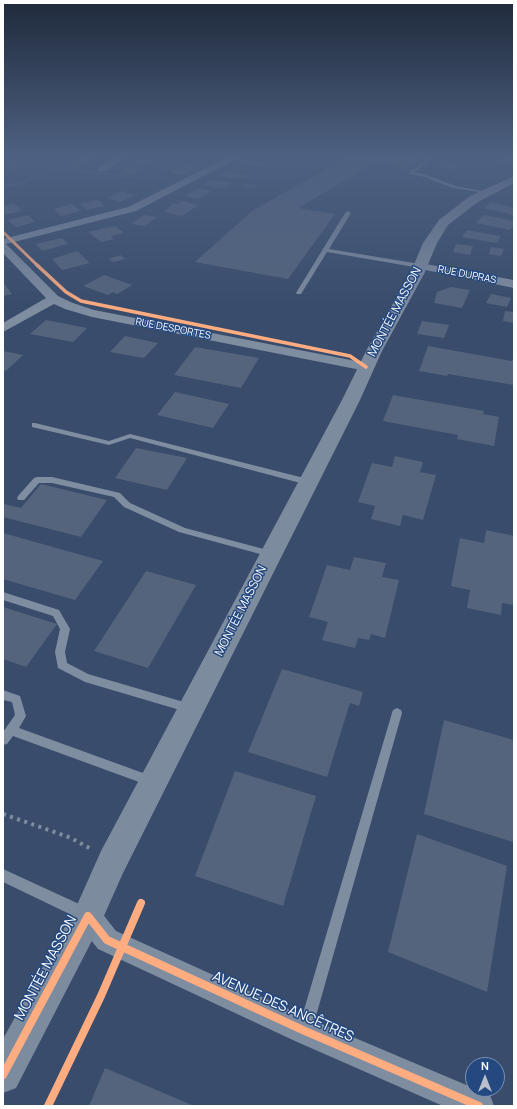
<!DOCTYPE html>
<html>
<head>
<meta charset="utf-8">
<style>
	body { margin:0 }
	#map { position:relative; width:517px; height:1109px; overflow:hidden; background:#394c6b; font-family:Manrope,sans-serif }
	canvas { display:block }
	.frame { position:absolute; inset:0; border:4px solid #fff; pointer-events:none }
	.north { position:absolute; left:465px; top:1057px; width:40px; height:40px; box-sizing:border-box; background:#244880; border:1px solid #7c91b3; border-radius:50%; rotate:0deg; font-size:11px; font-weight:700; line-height:16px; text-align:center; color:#fff }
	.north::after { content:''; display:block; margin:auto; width:14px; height:18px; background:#bac0cb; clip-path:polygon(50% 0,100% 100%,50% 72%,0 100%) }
</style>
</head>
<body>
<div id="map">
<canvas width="517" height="1109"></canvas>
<div class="frame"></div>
<div class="north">N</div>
</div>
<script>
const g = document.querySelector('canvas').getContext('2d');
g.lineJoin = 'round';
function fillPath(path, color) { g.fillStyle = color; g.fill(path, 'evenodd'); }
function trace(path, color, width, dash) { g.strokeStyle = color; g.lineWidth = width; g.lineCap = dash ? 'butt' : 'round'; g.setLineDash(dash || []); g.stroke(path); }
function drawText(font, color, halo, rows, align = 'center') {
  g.font = font + ' Manrope,sans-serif'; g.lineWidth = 3; g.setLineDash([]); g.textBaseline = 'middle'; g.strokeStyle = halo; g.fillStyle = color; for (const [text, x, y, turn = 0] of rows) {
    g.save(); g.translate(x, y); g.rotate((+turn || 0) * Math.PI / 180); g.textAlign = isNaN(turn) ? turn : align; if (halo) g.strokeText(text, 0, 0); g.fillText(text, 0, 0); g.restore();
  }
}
const stream = new Path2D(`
	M 186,156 L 189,156 C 174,168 159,176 140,179 L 56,169 L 21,184 L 3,188 L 3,186 L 19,182 L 56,167 L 140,177 C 158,175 171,166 186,156 Z`);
const building = new Path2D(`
	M 82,156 L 95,156 L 79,168 L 67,166 Z
	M 349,156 L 426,157 L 405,169 L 377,162 L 298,208 L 335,214 L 288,279 L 195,262 L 252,211 Z
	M 505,156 L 514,158 L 514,166 L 499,163 Z
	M 140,158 L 153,159 L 145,166 L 133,165 Z
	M 248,160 L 259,162 L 267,163 L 262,166 L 256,164 L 252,166 L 241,164 Z
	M 9,161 L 23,164 L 11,170 L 3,168 L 3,164 Z
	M 443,162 L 458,164 L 456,169 L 440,167 Z
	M 183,164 L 197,167 L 182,175 L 169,173 Z
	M 128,167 L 140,168 L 133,175 L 120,174 Z
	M 229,171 L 249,176 L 244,179 L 236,177 L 233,179 L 220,176 Z
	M 210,180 L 231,182 L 225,188 L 204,186 Z
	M 245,184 L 256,185 L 254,188 L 243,187 Z
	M 198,188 L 211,191 L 198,199 L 185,196 Z
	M 121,191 L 135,195 L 121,202 L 107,198 Z
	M 98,200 L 104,206 L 87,210 L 80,204 Z
	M 182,201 L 199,205 L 182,216 L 164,212 L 174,203 L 177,204 Z
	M 491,202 L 514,208 L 514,215 L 484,208 Z
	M 14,203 L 22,211 L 3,215 L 3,206 Z
	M 72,204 L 81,211 L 61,216 L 53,209 Z
	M 28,215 L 35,222 L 16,227 L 8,220 Z
	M 144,215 L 157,217 L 145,226 L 131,224 Z
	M 484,215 L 514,221 L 514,225 L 510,230 L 476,223 Z
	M 115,226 L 124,233 L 111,236 L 114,239 L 101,242 L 88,232 Z
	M 467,230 L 501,236 L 497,243 L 462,237 Z
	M 62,238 L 68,244 L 42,251 L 36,244 Z
	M 456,244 L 473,246 L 470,255 L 453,252 Z
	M 491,247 L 504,249 L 501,256 L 489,254 Z
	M 77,251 L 90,263 L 62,270 L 52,259 Z
	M 121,255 L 125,259 L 113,262 L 108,259 Z
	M 104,275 L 132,285 L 117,294 L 113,292 L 108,295 L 83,286 Z
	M 3,282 L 12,294 L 3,296 Z
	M 451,287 L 470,290 L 462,308 L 434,303 L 437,292 Z
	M 491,294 L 511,298 L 507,307 L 486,303 Z
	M 505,311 L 514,312 L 514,323 L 503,321 Z
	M 46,320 L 87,328 L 73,342 L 30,334 Z
	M 422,321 L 449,325 L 444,338 L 417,334 Z
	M 125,336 L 158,343 L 144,358 L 110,352 Z
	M 428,346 L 512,361 L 514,356 L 514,385 L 448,374 L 447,376 L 419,371 Z
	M 195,347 L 259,358 L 241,388 L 174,375 Z
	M 3,351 L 23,355 L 6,371 L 3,370 Z
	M 175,392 L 229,404 L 213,428 L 157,415 Z
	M 393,395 L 484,411 L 483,414 L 499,417 L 494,446 L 457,439 L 458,435 L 383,421 Z
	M 136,448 L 187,458 L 167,490 L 115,478 Z
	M 395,456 L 423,462 L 420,472 L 436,475 L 423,520 L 403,515 L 400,526 L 371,519 L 375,506 L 358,502 L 372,463 L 392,467 Z
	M 41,484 L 107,500 L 81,537 L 3,517 L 4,504 L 21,508 Z
	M 486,530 L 514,536 L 514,605 L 502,603 L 501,615 L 467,608 L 470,590 L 451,586 L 460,538 L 484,543 Z
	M 3,533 L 103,561 L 75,600 L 3,579 Z
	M 354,557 L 386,563 L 382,577 L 399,580 L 385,638 L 371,634 L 369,640 L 358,638 L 355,648 L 322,640 L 328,622 L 309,617 L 327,565 L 350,570 Z
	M 146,571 L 196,585 L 148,668 L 94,651 Z
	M 3,607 L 57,624 L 26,667 L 3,659 Z
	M 282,669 L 363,692 L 359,706 L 350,703 L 327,777 L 248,752 Z
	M 444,720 L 514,740 L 513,842 L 424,814 Z
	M 235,771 L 316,796 L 283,906 L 195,876 Z
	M 417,834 L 507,866 L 487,992 L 388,952 Z
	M 105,1068 L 194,1106 L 89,1106 Z`);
const pathFar1 = new Path2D(`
	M 3,814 L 5,815`);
const path = new Path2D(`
	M 3,814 L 71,838 L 91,849`);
const lane = new Path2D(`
	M 431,156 L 436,156 L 415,172 L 427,175 L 456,186 L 488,192 L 486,193 L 453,188 L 424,177 L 409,174 L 409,172 Z
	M 348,211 L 351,213 L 329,249 L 420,264 L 423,266 L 420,268 L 327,252 L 301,294 L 297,294 L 296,293 L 345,213 Z
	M 32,423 L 35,423 L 109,441 L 130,434 L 308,479 L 312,482 L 308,485 L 130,438 L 109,445 L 32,427 Z
	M 37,477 L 52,477 L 120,493 L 130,503 L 185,528 L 271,551 L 275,554 L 271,557 L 179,532 L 124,507 L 114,497 L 52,483 L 39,483 L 24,500 L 18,500 L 17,498 L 18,496 L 34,478 Z
	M 3,592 L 59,610 L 70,629 L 65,652 L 67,663 L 88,674 L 194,705 L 195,708 L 194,711 L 190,713 L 85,682 L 58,668 L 55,652 L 60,629 L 53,616 L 3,600 Z
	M 3,690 L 20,696 L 26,716 L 19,728 L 154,777 L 156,781 L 154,785 L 150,786 L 13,736 L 7,744 L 3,745 L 3,732 L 15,715 L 12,702 L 3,700 Z
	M 397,708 L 401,710 L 402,713 L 312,1030 L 310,1035 L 305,1037 L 300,1035 L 298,1030 L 392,713 L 393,710 Z
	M 3,869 L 90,909 L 92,914 L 90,919 L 85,921 L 80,919 L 3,882 Z`);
const street = new Path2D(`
	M 115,156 L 125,156 L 106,171 L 100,171 L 98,169 L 100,167 Z
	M 230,156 L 242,156 L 136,211 L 6,244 L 58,296 L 73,303 L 94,310 L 366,363 L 371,364 L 373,367 L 371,370 L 366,371 L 92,317 L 65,309 L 54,304 L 3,332 L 3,323 L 46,298 L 3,253 L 3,239 L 128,207 Z
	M 420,263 L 514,280 L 514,288 L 416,268 L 414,266 L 416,264 Z
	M 88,903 L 97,907 L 116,931 L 315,1021 L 490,1095 L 494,1106 L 443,1106 L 295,1041 L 98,949 L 79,925 L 75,916 L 79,907 Z`);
const primary = new Path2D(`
	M 514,176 L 514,183 L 478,202 L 448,225 L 437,243 L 424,274 L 382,351 L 360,400 L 123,873 L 99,927 L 16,1088 L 3,1093 L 3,1039 L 77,905 L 101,851 L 342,400 L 366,351 L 410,274 L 423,243 L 439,220 L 470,196 Z`);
const cyclewayFar2 = new Path2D(`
	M 3,232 L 38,266`);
const cyclewayFar1 = new Path2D(`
	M 37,265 L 66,292 L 81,301 L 350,356 L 366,367`);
const cycleway = new Path2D(`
	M 3,1075 L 88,916 L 107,940 L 305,1031 L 479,1106
	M 48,1106 L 101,996 L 141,903`);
const farStreetnames = [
	["RUE DUPRAS",467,275,11],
	["RUE DESPORTES",173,329,11]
];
const streetNames = [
	["MONTÉE MASSON",395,312,-62],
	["MONTÉE MASSON",241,611,-63]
];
const nearStreetnames = [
	["MONTÉE MASSON",46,968,-62],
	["AVENUE DES ANCÊTRES",283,1007,24]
];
fillPath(stream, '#445d85');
fillPath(building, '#54647d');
trace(pathFar1, '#7f8da1', 3, [2.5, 3.5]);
trace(path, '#7f8da1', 4, [3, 4.5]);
fillPath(lane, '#7f8da1');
fillPath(street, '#7f8da1');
fillPath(primary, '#7d8b9f');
trace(cyclewayFar2, '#ffac80', 3);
trace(cyclewayFar1, '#ffac80', 3.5);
trace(cycleway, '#ffac80', 8);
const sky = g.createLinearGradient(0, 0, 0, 312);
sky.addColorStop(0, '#1f2a3b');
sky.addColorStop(0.5, '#4e6182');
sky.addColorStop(1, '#4e618200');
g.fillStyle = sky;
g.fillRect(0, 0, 517, 312);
drawText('10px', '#fff', '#244880', farStreetnames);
drawText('12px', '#fff', '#244880', streetNames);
drawText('14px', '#fff', '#244880', nearStreetnames);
</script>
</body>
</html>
